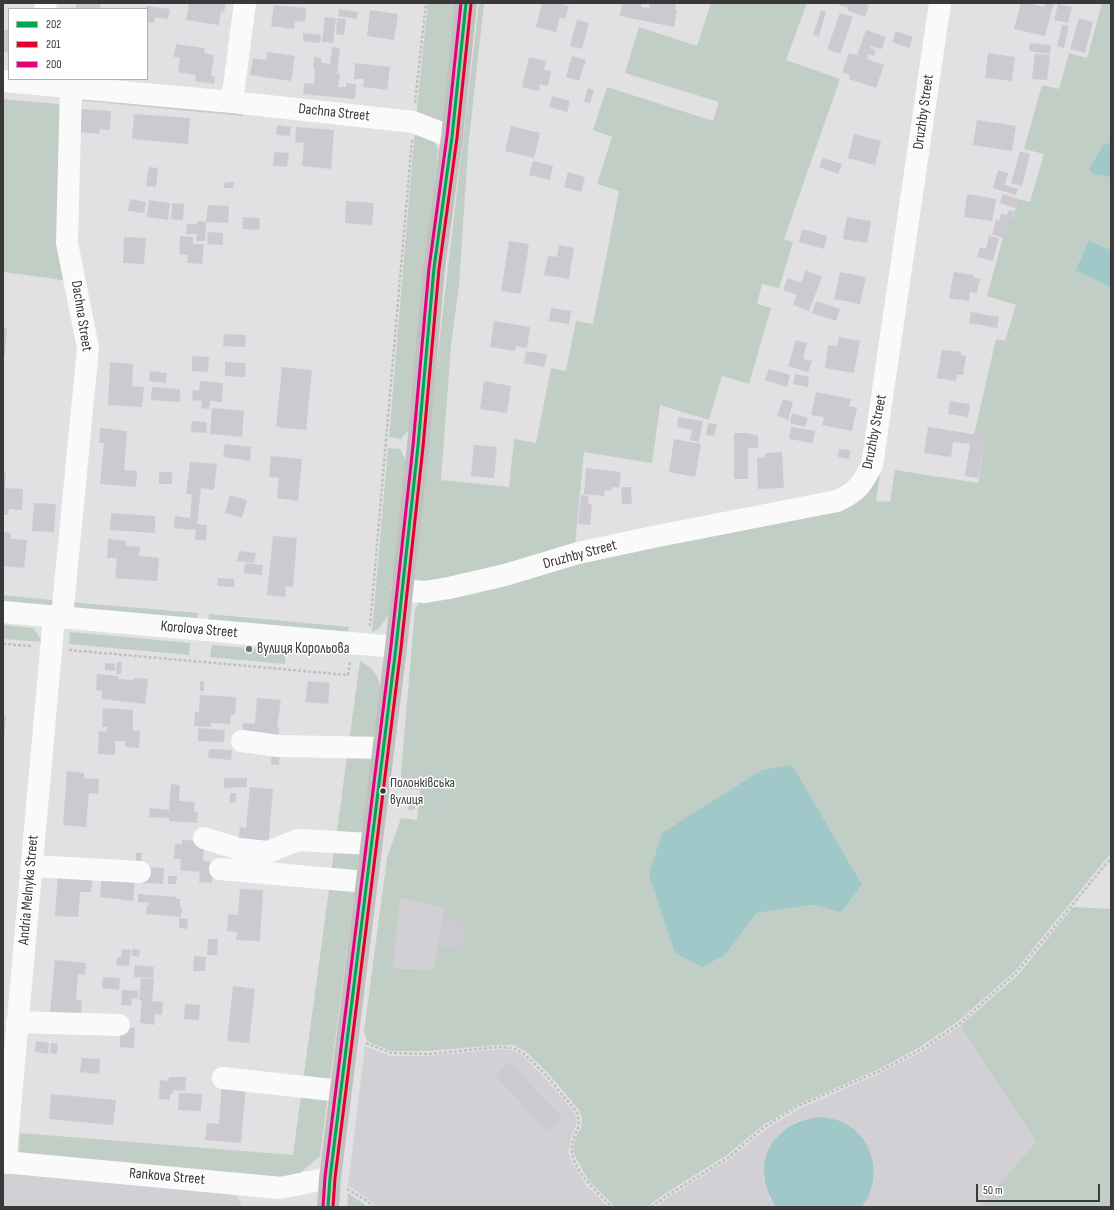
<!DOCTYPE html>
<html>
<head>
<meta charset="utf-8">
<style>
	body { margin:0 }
	#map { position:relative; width:1114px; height:1210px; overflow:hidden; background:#e1e0e2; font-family:"Sofia Sans Condensed",sans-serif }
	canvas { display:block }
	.frame { position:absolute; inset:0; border:4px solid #39393a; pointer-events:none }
	.legend { position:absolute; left:8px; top:8px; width:140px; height:72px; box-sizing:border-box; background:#fff; border:1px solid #b0b0b0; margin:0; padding:5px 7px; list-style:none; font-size:12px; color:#39393a }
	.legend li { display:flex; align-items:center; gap:8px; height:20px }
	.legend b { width:20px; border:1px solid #b0b0b0 }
	.scale { position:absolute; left:976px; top:1184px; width:124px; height:18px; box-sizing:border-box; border:2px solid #39393a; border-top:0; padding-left:5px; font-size:12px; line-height:14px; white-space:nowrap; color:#39393a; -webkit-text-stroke:3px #fff; paint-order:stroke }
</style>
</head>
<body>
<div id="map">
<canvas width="1114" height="1210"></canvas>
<div class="frame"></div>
<ul class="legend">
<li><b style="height:5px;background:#00a651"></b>202</li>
<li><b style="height:5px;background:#e4002b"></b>201</li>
<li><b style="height:5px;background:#e5007d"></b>200</li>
</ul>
<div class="scale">50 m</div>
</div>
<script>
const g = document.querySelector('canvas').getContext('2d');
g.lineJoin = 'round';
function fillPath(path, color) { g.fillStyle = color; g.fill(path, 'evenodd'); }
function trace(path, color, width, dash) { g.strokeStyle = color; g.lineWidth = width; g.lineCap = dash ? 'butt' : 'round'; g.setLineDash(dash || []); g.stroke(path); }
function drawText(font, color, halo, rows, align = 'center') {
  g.font = font + ' "Sofia Sans Condensed",sans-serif'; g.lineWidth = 3; g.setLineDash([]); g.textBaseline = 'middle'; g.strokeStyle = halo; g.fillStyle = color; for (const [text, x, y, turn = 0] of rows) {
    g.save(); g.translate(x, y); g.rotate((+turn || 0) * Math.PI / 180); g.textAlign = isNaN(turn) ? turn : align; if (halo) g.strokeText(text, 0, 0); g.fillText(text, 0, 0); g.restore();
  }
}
const built = new Path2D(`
	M 400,898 L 445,908 L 465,924 L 460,949 L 438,945 L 433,970 L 392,968 Z
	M 960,1026 L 1036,1142 L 979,1207 L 862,1207 L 866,1202 L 809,1118 L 798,1121 L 788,1127 L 779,1134 L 772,1143 L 763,1176 L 766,1188 L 770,1199 L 776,1207 L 655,1207 L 666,1199 L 730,1159 L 765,1130 L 797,1110 L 883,1072 L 923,1051 Z
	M 365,1046 L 390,1056 L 428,1056 L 500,1049 L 511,1050 L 522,1055 L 542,1075 L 575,1113 L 577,1120 L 576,1126 L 571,1138 L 568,1152 L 573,1164 L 585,1184 L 608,1207 L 377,1207 L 368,1198 L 348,1186 Z
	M 3,1173 L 236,1193 L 242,1207 L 3,1207 Z`);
const green = new Path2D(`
	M 428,3 L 456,3 L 443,125 L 416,117 Z
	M 479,3 L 484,3 L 468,149 L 459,285 L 451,345 L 441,480 L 509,487 L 514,439 L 536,443 L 551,368 L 566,371 L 576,321 L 593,324 L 619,191 L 597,184 L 612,137 L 593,130 L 607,87 L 713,121 L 719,102 L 625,73 L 639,27 L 697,46 L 711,3 L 807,3 L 786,60 L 840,79 L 784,239 L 793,242 L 779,288 L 762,284 L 757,304 L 771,308 L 749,384 L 722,376 L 709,420 L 660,405 L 652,463 L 584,452 L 575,545 L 505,570 L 411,583 Z
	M 1102,3 L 1111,4 L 1111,142 L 1103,145 L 1109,177 L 1111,176 L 1111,250 L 1089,240 L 1075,269 L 1111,287 L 1111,853 L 1015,971 L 957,1022 L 920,1047 L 881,1068 L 795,1106 L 762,1126 L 727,1155 L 663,1195 L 647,1207 L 615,1207 L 589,1181 L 578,1162 L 573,1151 L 575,1139 L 581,1127 L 582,1119 L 579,1110 L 546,1071 L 525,1051 L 513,1045 L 500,1045 L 428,1051 L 391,1051 L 367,1041 L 364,1032 L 387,858 L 401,818 L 417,820 L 420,790 L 404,789 L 401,773 L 415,609 L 422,597 L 507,580 L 850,504 L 894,384 L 876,501 L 890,502 L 895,470 L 978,483 L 985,436 L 974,435 L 996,339 L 1005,341 L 1016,305 L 987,296 L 1008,219 L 1012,220 L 1018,199 L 1030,202 L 1044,154 L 1024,149 L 1042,85 L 1059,89 L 1069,53 L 1087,58 ZM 862,885 L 841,911 L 814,905 L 755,913 ZM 400,898 L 445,908 L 442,920 L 465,924 L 460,949 L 438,945 L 433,970 L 393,968 Z
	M 76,95 L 243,111 L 243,116 L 75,100 Z
	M 3,99 L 67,105 L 70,281 L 3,272 Z
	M 415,128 L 430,134 L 438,149 L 411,427 L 401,439 L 389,437 Z
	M 388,448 L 400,449 L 406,461 L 391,611 L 379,629 L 372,632 Z
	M 3,595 L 60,601 L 59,609 L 3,603 Z
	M 69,602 L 198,613 L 197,621 L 69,609 Z
	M 209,614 L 349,627 L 348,634 L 208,621 Z
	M 3,625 L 33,628 L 43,642 L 3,639 Z
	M 70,632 L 190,643 L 189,655 L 69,644 Z
	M 212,645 L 286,651 L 285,664 L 210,657 Z
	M 360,661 C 375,670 377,673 381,690 L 320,1156 L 294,1178 L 19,1152 L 20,1133 L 293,1155 Z
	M 1073,907 L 1111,909 L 1111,1207 L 979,1207 L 1036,1142 L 960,1026 L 1019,974 Z
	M 348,1193 L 368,1207 L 347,1207 Z`);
const water = new Path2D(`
	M 1111,142 L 1111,176 L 1109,177 L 1093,174 L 1089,169 L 1103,145 Z
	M 1089,240 L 1111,250 L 1111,287 L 1075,270 Z
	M 792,765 L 862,885 L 841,912 L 814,905 L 756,913 L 726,954 L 703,967 L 675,953 L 649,874 L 662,833 L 762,770 Z
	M 821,1117 C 828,1118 835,1119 842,1122 C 875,1137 883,1179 862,1207 L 776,1207 C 748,1166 772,1120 821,1117 Z`);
const building = new Path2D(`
	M 76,3 L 101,3 L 100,9 L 76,9 Z
	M 189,3 L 226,3 L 224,12 L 221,11 L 219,25 L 186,20 Z
	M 542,3 L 557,3 L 569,6 L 565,19 L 560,17 L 556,32 L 536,27 Z
	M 622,3 L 642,3 L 641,7 L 649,8 L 650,3 L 676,3 L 675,10 L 677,10 L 674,27 L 620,16 Z
	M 835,3 L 862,3 L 869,5 L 865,17 L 847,10 L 848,8 Z
	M 1021,3 L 1027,3 L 1044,7 L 1045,3 L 1054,3 L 1045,36 L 1014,29 Z
	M 1058,4 L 1072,7 L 1068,23 L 1054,20 Z
	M 274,5 L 306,8 L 305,22 L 295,21 L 294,29 L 271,26 Z
	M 146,6 L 170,9 L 168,19 L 155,17 L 154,23 L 147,22 Z
	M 339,9 L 358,12 L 357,19 L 338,16 Z
	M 370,10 L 398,14 L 394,40 L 367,36 Z
	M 821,10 L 826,12 L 819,36 L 813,35 Z
	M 840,13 L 853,17 L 840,54 L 827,49 Z
	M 325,17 L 336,18 L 333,43 L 322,42 Z
	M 337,18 L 346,19 L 344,35 L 336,34 Z
	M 1079,18 L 1093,22 L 1085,53 L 1070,49 Z
	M 577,20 L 589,23 L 582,49 L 570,46 Z
	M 1062,25 L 1069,26 L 1064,48 L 1057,46 Z
	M 3,30 L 9,30 L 9,53 L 3,52 Z
	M 866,30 L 886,37 L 882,49 L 871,46 L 870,48 L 876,50 L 874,56 L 868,54 L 867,59 L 884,65 L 876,88 L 849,79 L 850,75 L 842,72 L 849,53 L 857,55 Z
	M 896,31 L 913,37 L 909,48 L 892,42 Z
	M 303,33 L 321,35 L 320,43 L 303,41 Z
	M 1030,43 L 1051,45 L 1050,54 L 1029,51 Z
	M 176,44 L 205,48 L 204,53 L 214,55 L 211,76 L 215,77 L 214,84 L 195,81 L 196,75 L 178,72 L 180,58 L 174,57 Z
	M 332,47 L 340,48 L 337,73 L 340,74 L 338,87 L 346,87 L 346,83 L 356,84 L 355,99 L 303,94 L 304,83 L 314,84 L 315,69 L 313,69 L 314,57 L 321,58 L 321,63 L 330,64 Z
	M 267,52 L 295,56 L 291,81 L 250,75 L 253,58 L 266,60 Z
	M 988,53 L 1015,57 L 1012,81 L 985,78 Z
	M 1035,54 L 1050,55 L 1047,80 L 1032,79 Z
	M 572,56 L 586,60 L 579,81 L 566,77 Z
	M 529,57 L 546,61 L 544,70 L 551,71 L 548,86 L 540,84 L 539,91 L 522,87 Z
	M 355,63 L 390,67 L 387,90 L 363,87 L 364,79 L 354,79 Z
	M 588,88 L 594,90 L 590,103 L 584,102 Z
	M 552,96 L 570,101 L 567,112 L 549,107 Z
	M 80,109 L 111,111 L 110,130 L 100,129 L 99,134 L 79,132 Z
	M 134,114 L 190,118 L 188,144 L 132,139 Z
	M 977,120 L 1016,126 L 1012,151 L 973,145 Z
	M 277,125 L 291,127 L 290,136 L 276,135 Z
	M 511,126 L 540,133 L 534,158 L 505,151 Z
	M 296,127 L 334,130 L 331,169 L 302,166 L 304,143 L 295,142 Z
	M 854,134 L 881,141 L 875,165 L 848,158 Z
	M 1020,151 L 1030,154 L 1022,186 L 1011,183 Z
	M 274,152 L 289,153 L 287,167 L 273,166 Z
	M 823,158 L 842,164 L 838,174 L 819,167 Z
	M 533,161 L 553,166 L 550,180 L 529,175 Z
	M 149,167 L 158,168 L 156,187 L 146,186 Z
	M 998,170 L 1008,173 L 1005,185 L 1018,189 L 1016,195 L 993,188 Z
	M 568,172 L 585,177 L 581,192 L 564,187 Z
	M 225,182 L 234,182 L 233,188 L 224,188 Z
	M 967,194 L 996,199 L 992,221 L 964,217 Z
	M 1003,194 L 1018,199 L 1015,208 L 1000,203 Z
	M 130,199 L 146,202 L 144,213 L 128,211 Z
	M 149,200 L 170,203 L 168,220 L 147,217 Z
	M 346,201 L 374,203 L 372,225 L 345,223 Z
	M 172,203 L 184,204 L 183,220 L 171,219 Z
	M 208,205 L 229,206 L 228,223 L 206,222 Z
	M 1009,210 L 1014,211 L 1012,220 L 1008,219 L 1003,238 L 992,234 L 996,220 L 999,221 L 1001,213 L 1007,215 Z
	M 243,217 L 260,218 L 259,230 L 242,229 Z
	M 847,217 L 871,221 L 867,243 L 843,239 Z
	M 197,221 L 206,222 L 205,241 L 196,241 L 197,234 L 186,234 L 187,224 L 197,224 Z
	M 802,229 L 827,236 L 824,249 L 799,242 Z
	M 208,232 L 223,233 L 223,245 L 207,244 Z
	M 180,236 L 193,237 L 193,244 L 204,244 L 202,264 L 187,263 L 188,255 L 179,254 Z
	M 989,236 L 999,238 L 993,261 L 977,257 L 980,247 L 986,249 Z
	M 124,237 L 146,238 L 144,264 L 123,263 Z
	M 509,241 L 529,244 L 521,294 L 501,291 Z
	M 559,245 L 574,248 L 569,279 L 544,275 L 548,256 L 557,257 Z
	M 806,270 L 822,277 L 809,311 L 793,305 L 797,295 L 783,290 L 788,278 L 801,283 Z
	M 840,272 L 866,277 L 860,304 L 834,299 Z
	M 954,272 L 973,275 L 973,277 L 980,279 L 977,293 L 970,292 L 969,301 L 949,298 Z
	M 816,301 L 840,309 L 836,321 L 812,313 Z
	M 551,308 L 571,311 L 569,324 L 549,321 Z
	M 971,312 L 999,317 L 997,328 L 969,323 Z
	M 494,321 L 530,327 L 527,348 L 516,346 L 515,351 L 490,347 Z
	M 3,327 L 7,328 L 5,355 L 3,355 Z
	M 224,334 L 246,335 L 245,347 L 223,346 Z
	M 839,337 L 860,341 L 854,373 L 825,368 L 828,345 L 837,346 Z
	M 796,340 L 807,343 L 803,359 L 812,361 L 808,372 L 788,366 Z
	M 942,350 L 961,352 L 961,355 L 966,356 L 963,375 L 957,375 L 956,381 L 937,378 Z
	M 526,351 L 547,354 L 544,367 L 524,363 Z
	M 192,356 L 209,357 L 208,372 L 192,371 Z
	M 110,362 L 133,364 L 132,386 L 144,387 L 142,407 L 108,405 Z
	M 225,362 L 246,363 L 245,377 L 225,376 Z
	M 282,367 L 312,370 L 306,430 L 276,427 Z
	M 769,369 L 790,375 L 787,387 L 765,380 Z
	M 150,371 L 167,373 L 166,383 L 149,381 Z
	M 795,374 L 809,377 L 808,387 L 793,384 Z
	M 200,381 L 223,383 L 222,402 L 210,401 L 209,409 L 201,408 L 202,401 L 192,400 L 193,390 L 199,391 Z
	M 484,381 L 511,386 L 507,413 L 480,409 Z
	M 152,387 L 180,389 L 180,402 L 151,400 Z
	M 816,392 L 851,399 L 849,406 L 857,408 L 852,431 L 822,425 L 824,417 L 811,415 Z
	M 783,399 L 793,402 L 788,420 L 777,416 Z
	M 950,401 L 970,404 L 968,417 L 948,414 Z
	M 212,408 L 244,411 L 242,437 L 210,434 Z
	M 792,413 L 808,418 L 805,427 L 790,423 Z
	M 678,417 L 703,421 L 699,442 L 690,440 L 692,430 L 677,427 Z
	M 192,421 L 207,422 L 206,433 L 191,432 Z
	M 708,423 L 717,424 L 714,436 L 706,435 Z
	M 791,427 L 815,431 L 813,443 L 789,439 Z
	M 928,427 L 985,436 L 978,478 L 965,476 L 970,444 L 953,442 L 951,457 L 924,453 Z
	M 100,428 L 127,431 L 124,470 L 137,471 L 136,487 L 100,484 L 104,443 L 99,443 Z
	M 734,433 L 748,433 L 758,436 L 758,448 L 748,448 L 748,479 L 734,479 Z
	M 674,439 L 701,444 L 695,477 L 669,472 Z
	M 225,444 L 251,447 L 250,461 L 223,457 Z
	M 474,445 L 497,447 L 494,478 L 471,476 Z
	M 839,449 L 850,450 L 849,459 L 838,457 Z
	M 782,452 L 784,488 L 758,489 L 757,458 L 765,457 L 765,453 Z
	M 271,456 L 302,459 L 298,501 L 277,498 L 279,478 L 269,477 Z
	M 190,462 L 217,464 L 214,490 L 201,488 L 197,524 L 207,525 L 206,540 L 195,540 L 196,530 L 174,528 L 175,516 L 190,518 L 192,494 L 186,494 Z
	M 586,468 L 621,472 L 619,488 L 612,487 L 611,491 L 605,490 L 604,496 L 584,494 Z
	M 159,472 L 172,472 L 172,484 L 159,484 Z
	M 3,473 L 6,473 L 5,488 L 23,489 L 22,510 L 9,509 L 8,515 L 3,515 Z
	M 621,487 L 631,487 L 632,504 L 622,504 Z
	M 230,495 L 247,500 L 242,518 L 225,513 Z
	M 581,495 L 589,496 L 588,504 L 592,504 L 590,525 L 578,524 Z
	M 34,503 L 56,504 L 54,532 L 32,531 Z
	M 111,513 L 155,516 L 155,533 L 110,530 Z
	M 3,532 L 11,533 L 11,539 L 27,540 L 24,568 L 3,566 Z
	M 273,536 L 297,538 L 293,587 L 286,586 L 285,597 L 267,595 Z
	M 108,539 L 126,541 L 126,546 L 140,547 L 139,556 L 159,558 L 157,581 L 115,578 L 117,558 L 107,558 Z
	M 239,551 L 256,553 L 254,563 L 237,561 Z
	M 245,563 L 263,565 L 262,575 L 244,573 Z
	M 218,578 L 234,579 L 234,587 L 217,586 Z
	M 117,662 L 122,662 L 121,674 L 116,674 Z
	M 105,663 L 115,664 L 115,671 L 105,670 Z
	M 97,674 L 118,676 L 118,679 L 133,680 L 134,678 L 148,679 L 145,704 L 102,699 L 102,691 L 96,690 Z
	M 200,681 L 204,682 L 204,691 L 200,691 Z
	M 308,681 L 330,683 L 328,704 L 305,702 Z
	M 200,695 L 236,697 L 235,715 L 231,714 L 230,724 L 211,723 L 211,727 L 194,726 L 195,712 L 199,712 Z
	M 257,698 L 281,700 L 277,728 L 279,728 L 278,741 L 242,738 L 243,723 L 255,724 Z
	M 103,708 L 133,710 L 133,730 L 140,731 L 139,748 L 125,747 L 125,741 L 115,741 L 115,755 L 98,754 L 99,731 L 106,732 L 107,727 L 102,727 Z
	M 3,716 L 6,716 L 4,740 L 3,740 Z
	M 198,728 L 225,730 L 224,742 L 198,741 Z
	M 209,749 L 232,750 L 231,760 L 208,758 Z
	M 272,749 L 280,749 L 279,765 L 271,765 Z
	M 67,771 L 84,773 L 84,778 L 99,779 L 98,794 L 89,793 L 86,827 L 63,825 Z
	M 224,778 L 247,778 L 247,787 L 224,788 Z
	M 171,784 L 180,785 L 179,801 L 195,802 L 194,812 L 198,812 L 197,823 L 169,821 L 169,818 L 149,817 L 150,808 L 169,810 Z
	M 250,787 L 273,789 L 268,848 L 238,842 L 240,827 L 246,828 Z
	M 230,793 L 236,793 L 236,802 L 230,803 Z
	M 408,796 L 416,797 L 415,810 L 408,810 Z
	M 436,797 L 442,798 L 441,805 L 436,805 Z
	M 182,840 L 204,841 L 203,861 L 213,862 L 212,883 L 199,882 L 200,872 L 180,870 L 181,859 L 174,859 L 175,844 L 182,844 Z
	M 136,853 L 142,853 L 141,862 L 136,862 Z
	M 143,867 L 164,868 L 163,884 L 143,883 Z
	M 58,873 L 93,876 L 91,892 L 80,892 L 78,917 L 55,916 Z
	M 102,876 L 135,879 L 133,901 L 100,897 Z
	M 168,876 L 177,876 L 176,884 L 168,884 Z
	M 240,889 L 263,890 L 260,941 L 236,940 L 237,932 L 227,931 L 228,914 L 238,915 Z
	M 138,894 L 176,897 L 176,899 L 180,899 L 180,908 L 182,908 L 181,917 L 146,914 L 147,905 L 149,905 L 149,903 L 138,902 Z
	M 179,918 L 188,919 L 187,929 L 179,928 Z
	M 442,920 L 465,924 L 460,949 L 438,945 Z
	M 208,939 L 218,939 L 217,955 L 207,955 Z
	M 122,949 L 131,950 L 129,966 L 116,965 L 117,957 L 121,957 Z
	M 132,949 L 140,950 L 139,957 L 132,956 Z
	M 194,956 L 206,957 L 205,971 L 193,971 Z
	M 55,960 L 86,963 L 85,975 L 78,974 L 76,1000 L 82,1001 L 81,1015 L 50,1012 Z
	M 135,965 L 154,967 L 153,978 L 134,977 Z
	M 103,977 L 120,978 L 119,990 L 102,988 Z
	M 141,978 L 154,979 L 152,1001 L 163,1002 L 162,1015 L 155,1014 L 154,1025 L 140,1023 L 142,1000 L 139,1000 Z
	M 233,986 L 255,989 L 249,1043 L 227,1041 Z
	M 122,990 L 138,991 L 138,999 L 132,998 L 131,1006 L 121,1005 Z
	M 185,1004 L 200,1005 L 199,1020 L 184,1019 Z
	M 120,1027 L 135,1028 L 134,1048 L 120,1047 Z
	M 36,1041 L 49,1043 L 48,1054 L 35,1052 Z
	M 51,1043 L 58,1044 L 57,1054 L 50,1053 Z
	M 82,1058 L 100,1059 L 99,1074 L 80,1072 Z
	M 509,1062 L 562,1118 L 547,1131 L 495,1075 Z
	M 169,1077 L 186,1077 L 185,1091 L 173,1090 L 173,1094 L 170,1094 L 170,1100 L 159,1099 L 160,1080 L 168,1081 Z
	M 222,1083 L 246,1085 L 241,1143 L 205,1140 L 207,1123 L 219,1124 Z
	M 179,1093 L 202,1094 L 201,1111 L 178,1110 Z
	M 51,1094 L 116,1100 L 113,1125 L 49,1119 Z`);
const path = new Path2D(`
	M 415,103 L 426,3
	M 370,626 L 412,140
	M 3,644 L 32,646
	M 69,650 L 348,675 L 350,662
	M 366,1043 L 391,1053 L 428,1054 L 500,1047 L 512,1048 L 523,1053 L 544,1073 L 577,1112 C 582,1128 575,1130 572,1144 C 568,1167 597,1192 612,1207
	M 347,1189 L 366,1200 L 373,1207
	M 651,1207 L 665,1197 L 729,1157 L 763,1128 L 796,1107 L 882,1070 L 922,1049 L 959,1024 L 1017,972 L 1111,858`);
const minor = new Path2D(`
	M 45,9 L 46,3
	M 3,81 L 232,102 L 413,122 L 452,137
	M 232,102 L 245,3
	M 402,590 L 425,592 L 449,588 L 505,575 L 578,553 L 653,537 L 837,501 C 858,491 861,486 872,465 L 940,3
	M 3,612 L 396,647
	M 62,617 L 88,348 L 67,243 L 71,87
	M 242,741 L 279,746 L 383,748
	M 204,838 L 239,849 L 268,852 L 298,840 L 371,844
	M 31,866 L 140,872
	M 220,869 L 366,882
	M 17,1022 L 119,1025
	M 223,1078 L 341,1091
	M 3,1162 L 280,1188 L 330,1178
	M 5,1163 L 54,617`);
const major = new Path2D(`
	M 328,1207 L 330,1178 L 396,647 L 418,446 L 434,268 L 452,137 L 466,3`);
const bus1 = new Path2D(`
	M 328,1207 L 330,1178 L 396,647 L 418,446 L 434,268 L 452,137 L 466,3`);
const bus2 = new Path2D(`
	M 333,1207 L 335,1178 L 401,648 L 423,447 L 439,269 L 457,138 L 471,4`);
const bus3 = new Path2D(`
	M 323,1207 L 325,1177 L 391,646 L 413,446 L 429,268 L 447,136 L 461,3`);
const markers = [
	[249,649,4,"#747375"],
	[383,791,3.5,"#39393a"]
];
const busNames = [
	["Полонківська",390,783],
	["вулиця",390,800]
];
const streetNames = [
	["Druzhby Street",924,112,-82],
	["Dachna Street",334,113,6],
	["Dachna Street",81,316,81],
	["Druzhby Street",875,432,-79],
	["Druzhby Street",580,555,-15],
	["Korolova Street",199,630,5],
	["Andria Melnyka Street",29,890,-85],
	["Rankova Street",167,1177,5]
];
const poiNames = [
	["вулиця Корольова",257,649]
];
fillPath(built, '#d2cfd5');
fillPath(green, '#c0cec6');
fillPath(water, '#a1c8c9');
fillPath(building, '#cdc9d1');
trace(path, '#c1c0c1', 2.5, [3, 2]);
trace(minor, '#fafafb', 22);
trace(major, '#c3bfc0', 22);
trace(bus1, '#00a651', 3);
trace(bus2, '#e4002b', 3);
trace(bus3, '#e5007d', 3);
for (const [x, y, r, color] of markers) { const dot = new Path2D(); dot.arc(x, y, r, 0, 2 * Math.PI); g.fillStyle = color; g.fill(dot); trace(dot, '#fff', 1.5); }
drawText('14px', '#39393a', '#fff', busNames, 'left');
drawText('15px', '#39393a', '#fff', streetNames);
drawText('15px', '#39393a', '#fff', poiNames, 'left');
</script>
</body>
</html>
